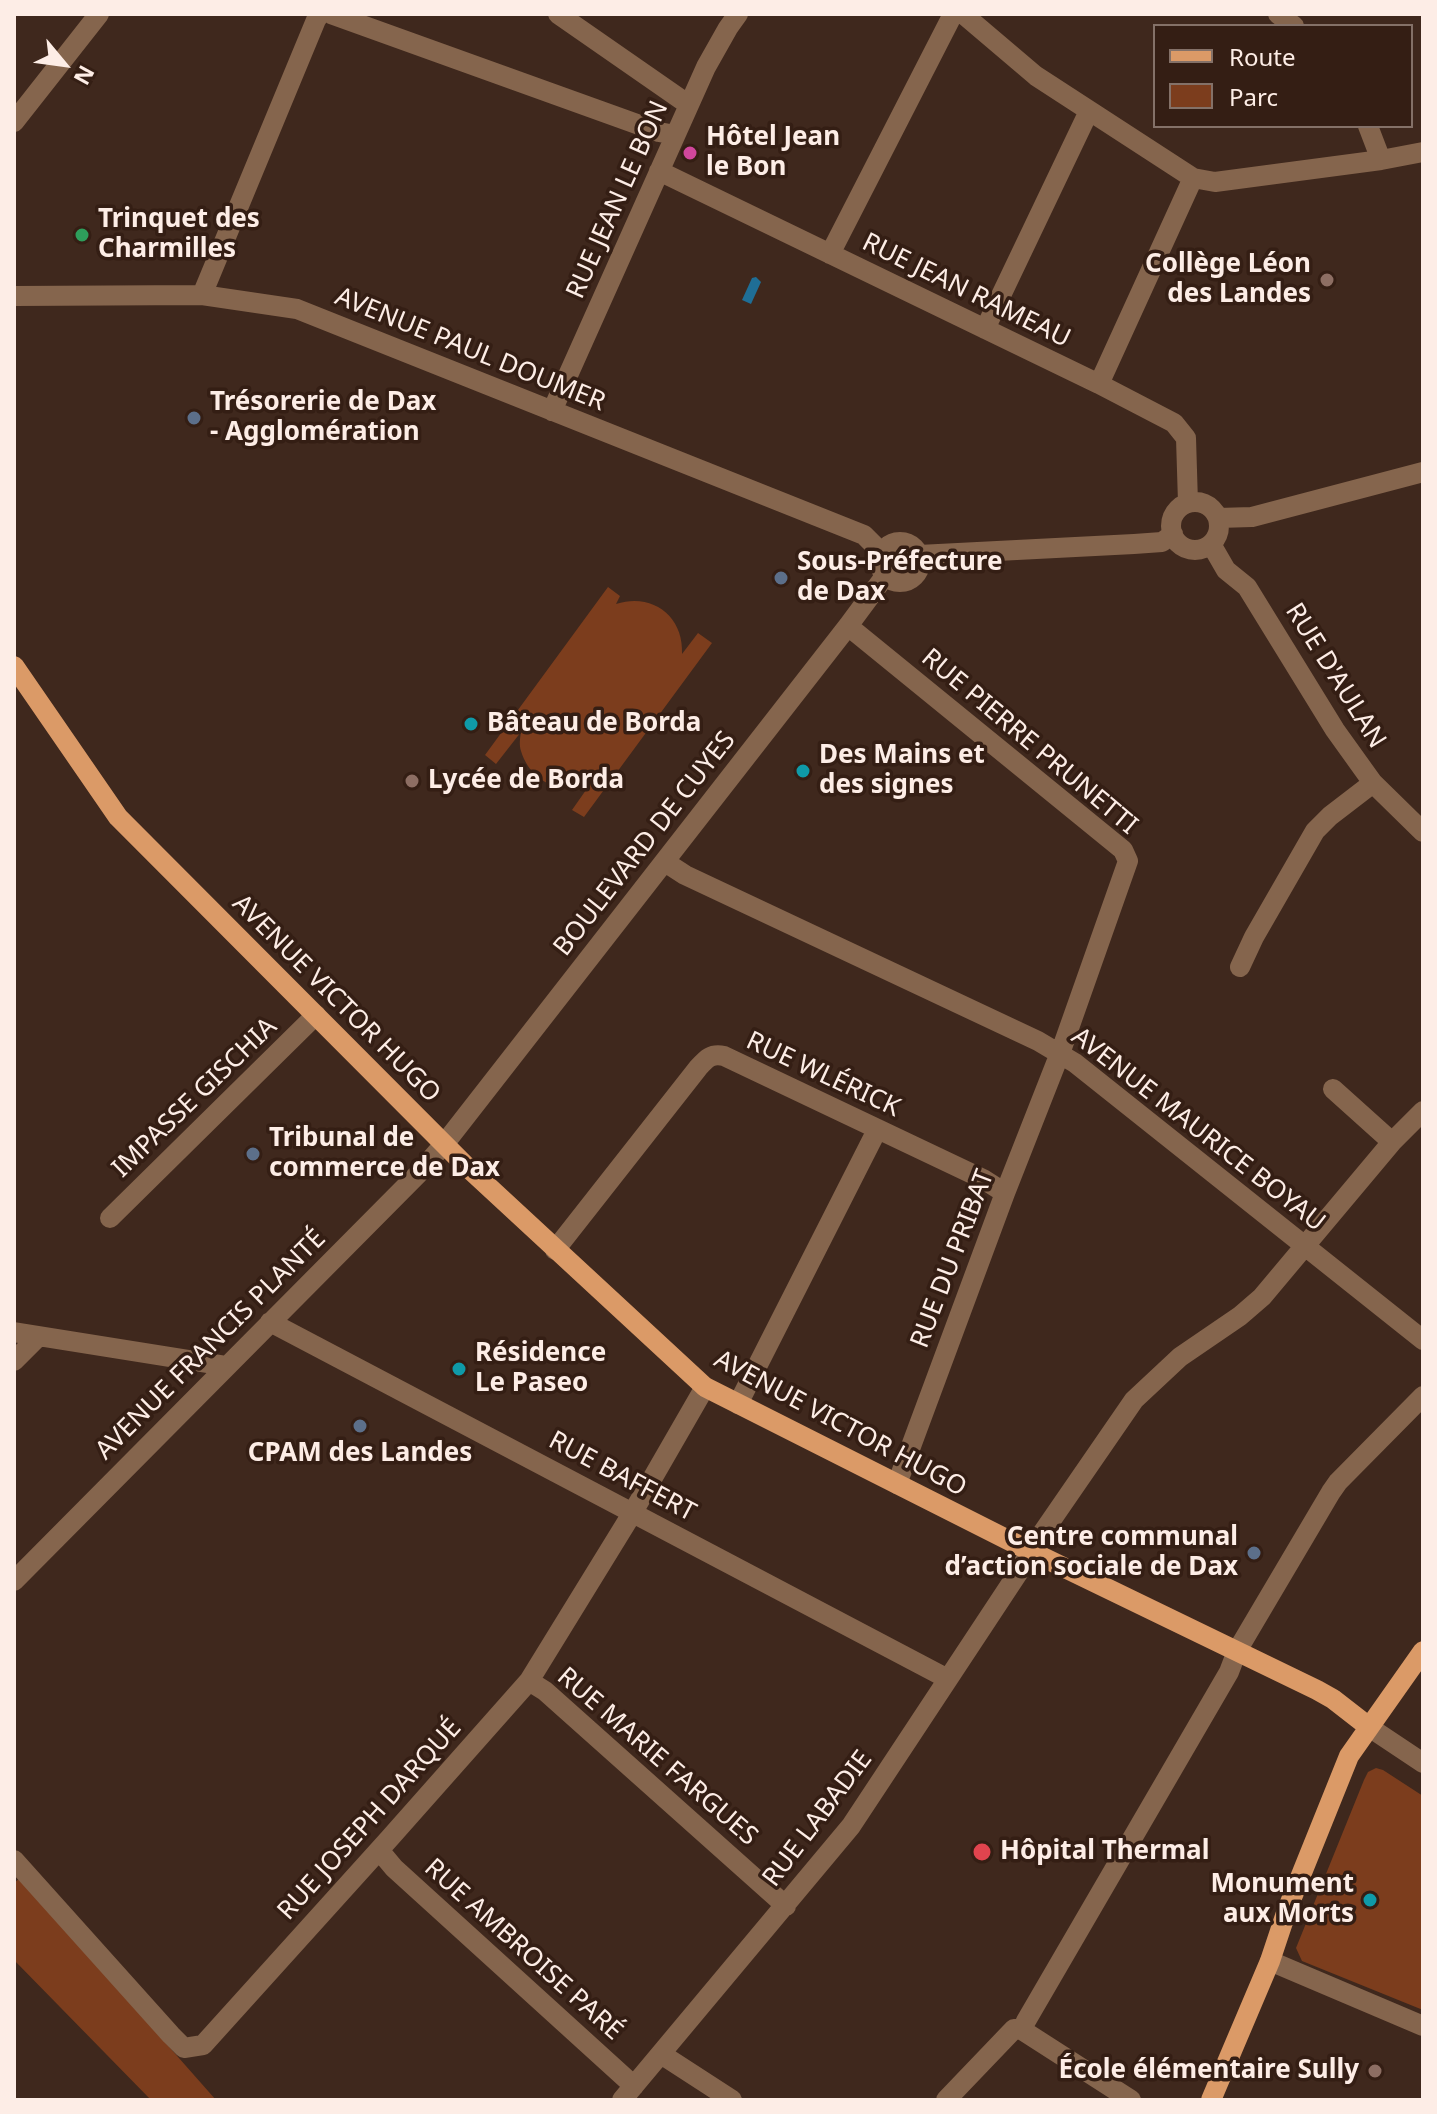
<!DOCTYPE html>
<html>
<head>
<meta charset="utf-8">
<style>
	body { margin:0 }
	#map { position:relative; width:1437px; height:2114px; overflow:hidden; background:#3f281d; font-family:"Noto Sans",sans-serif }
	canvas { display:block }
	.frame { position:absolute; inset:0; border:16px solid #fdede6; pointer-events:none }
	.legend { position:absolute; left:1153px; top:24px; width:260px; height:104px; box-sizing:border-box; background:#341e14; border:2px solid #847168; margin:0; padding:10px 14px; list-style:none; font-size:24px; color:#fdede6 }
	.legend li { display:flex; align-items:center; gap:16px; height:40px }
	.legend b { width:40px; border:2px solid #847168 }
	.north { position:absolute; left:24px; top:24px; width:80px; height:80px; -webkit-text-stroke:6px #341e14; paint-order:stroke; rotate:119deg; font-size:22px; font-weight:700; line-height:32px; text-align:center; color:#fdede6 }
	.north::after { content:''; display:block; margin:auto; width:28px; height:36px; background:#fdede6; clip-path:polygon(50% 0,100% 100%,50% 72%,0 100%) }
</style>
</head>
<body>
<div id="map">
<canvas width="1437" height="2114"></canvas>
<div class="frame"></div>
<ul class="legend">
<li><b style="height:10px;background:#db9a67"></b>Route</li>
<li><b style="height:22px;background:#7c3d1d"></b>Parc</li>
</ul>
<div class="north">N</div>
</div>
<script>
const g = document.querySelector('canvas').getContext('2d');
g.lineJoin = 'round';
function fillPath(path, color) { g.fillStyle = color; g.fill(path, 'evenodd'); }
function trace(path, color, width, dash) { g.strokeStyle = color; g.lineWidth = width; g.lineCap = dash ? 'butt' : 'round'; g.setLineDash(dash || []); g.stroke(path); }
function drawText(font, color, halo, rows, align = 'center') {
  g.font = font + ' "Noto Sans",sans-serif'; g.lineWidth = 7; g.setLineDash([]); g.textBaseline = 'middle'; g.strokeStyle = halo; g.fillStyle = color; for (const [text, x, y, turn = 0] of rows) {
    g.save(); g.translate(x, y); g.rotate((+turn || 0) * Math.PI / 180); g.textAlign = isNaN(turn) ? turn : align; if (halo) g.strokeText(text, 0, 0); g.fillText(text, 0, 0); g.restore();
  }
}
const green = new Path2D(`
	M 608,587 L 620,596 L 616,604 C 652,592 684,616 682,654 L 698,633 L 712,643 L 584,817 L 572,810 L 593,780 C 588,782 581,786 575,787 C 550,791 528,775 521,751 C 519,745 520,738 521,732 L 496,764 L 485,755 Z
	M 1376,1768 L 1383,1770 L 1423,1796 L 1423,2010 L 1302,1961 L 1296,1948 L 1364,1780 L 1368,1772 Z
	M 20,1878 L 216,2100 L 151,2100 L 14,1960 L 14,1883 Z`);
const water = new Path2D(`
	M 756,277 L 761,282 L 751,304 L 742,300 L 752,278 Z`);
const minor = new Path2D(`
	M 331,14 L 659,132 L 675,135
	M 558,14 L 689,105
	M 963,14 L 1036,76 L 1193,178 L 1215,182 L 1381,160 L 1423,152
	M 1278,14 L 1294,26
	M 14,122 L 99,14
	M 1368,126 L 1381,160
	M 659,171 L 1099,384 L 1174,423 L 1186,438 L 1188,503
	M 830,254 L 951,18 L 955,14
	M 202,295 L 316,20 L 320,14
	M 14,296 L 202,295 L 297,309 L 864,535 L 882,553
	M 985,329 L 1089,111
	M 1099,384 L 1193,178
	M 552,411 L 706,67 L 728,28 L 738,14
	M1171 526a24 24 0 1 1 48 0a24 24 0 1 1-48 0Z
	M 1218,518 L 1252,517 L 1423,472
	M880 562a20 20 0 1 1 40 0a20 20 0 1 1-40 0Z
	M 1211,544 L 1226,570 L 1247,587 L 1335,730 L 1373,783 L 1423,832
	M 919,555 L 1134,544 L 1162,542 L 1173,534
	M 848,626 L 1123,850 L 1128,861 L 1062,1048 L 1005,1193 L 897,1484
	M 665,862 L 685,875 L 1038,1041 L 1075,1063 L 1423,1340
	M 1240,967 L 1254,937 L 1315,831 L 1330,816 L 1373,783
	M 1333,1089 L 1392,1142
	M 110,1218 L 316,1015
	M 555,1250 L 698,1068 C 706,1059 711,1053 724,1056 L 983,1179 L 1005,1193
	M 270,1322 L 948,1679
	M 14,1332 L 227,1366
	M 14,1361 L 39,1336
	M 738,1404 L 877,1130
	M 14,1581 L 418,1174 L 445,1143 L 848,626 L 885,576
	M 529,1681 L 545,1691 L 786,1906
	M 1369,1727 L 1423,1763
	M 379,1850 L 394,1868 L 634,2086
	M 14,1860 L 171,2035 L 184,2048 L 203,2045 L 389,1839 L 529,1681 L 633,1512 L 705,1387
	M 1270,1961 L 1423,2026
	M 1022,2030 L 1026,2021 L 1229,1672 L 1237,1651 L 1331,1492 L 1338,1482 L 1423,1396
	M 1022,2030 L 1131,2100
	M 661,2054 L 732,2100
	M 622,2100 L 851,1826 L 1020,1570 L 1030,1551 L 1134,1400 L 1180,1357 L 1240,1316 L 1262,1297 L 1392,1142 L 1423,1111
	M 946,2100 L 1014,2029 L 1022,2030`);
const major = new Path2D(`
	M 14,666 L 118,817 L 465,1165 L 705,1387 L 1030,1551 L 1317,1690 L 1333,1699 L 1369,1727
	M 1211,2100 L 1270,1961 L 1287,1910 L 1349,1756 L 1423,1651`);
const markers = [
	[690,153,8,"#d1479c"],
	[82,235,8,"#2e9e5b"],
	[1327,280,8,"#8d6e63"],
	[194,418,8,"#5c6f8a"],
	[781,578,8,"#5c6f8a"],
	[471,724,8,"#0f9aa8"],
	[803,771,8,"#0f9aa8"],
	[412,781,8,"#8d6e63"],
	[253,1154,8,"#5c6f8a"],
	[459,1369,8,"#0f9aa8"],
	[360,1426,8,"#5c6f8a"],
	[1254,1553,8,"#5c6f8a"],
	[982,1852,10,"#e0444e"],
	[1370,1900,8,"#0f9aa8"],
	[1375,2071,8,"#8d6e63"]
];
const poiNames = [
	["Hôtel Jean",706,138],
	["le Bon",706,168],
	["Trinquet des",98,220],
	["Charmilles",98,250],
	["Collège Léon",1311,265,"right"],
	["des Landes",1311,295,"right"],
	["Trésorerie de Dax",210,403],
	["- Agglomération",210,433],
	["Sous-Préfecture",797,563],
	["de Dax",797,593],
	["Bâteau de Borda",487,724],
	["Des Mains et",819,756],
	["des signes",819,786],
	["Lycée de Borda",428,781],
	["Tribunal de",269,1139],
	["commerce de Dax",269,1169],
	["Résidence",475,1354],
	["Le Paseo",475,1384],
	["CPAM des Landes",360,1454,"center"],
	["Centre communal",1238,1538,"right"],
	["d’action sociale de Dax",1238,1568,"right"],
	["Hôpital Thermal",1000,1852],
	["Monument",1354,1885,"right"],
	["aux Morts",1354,1915,"right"],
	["École élémentaire Sully",1359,2071,"right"]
];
const streetNames = [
	["RUE JEAN LE BON",618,200,-66],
	["RUE JEAN RAMEAU",966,291,26],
	["AVENUE PAUL DOUMER",470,350,22],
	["RUE D'AULAN",1335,676,58],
	["RUE PIERRE PRUNETTI",1029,742,40],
	["BOULEVARD DE CUYES",645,844,-52],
	["AVENUE VICTOR HUGO",336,999,45],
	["RUE WLÉRICK",823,1075,25],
	["IMPASSE GISCHIA",195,1098,-44],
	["AVENUE MAURICE BOYAU",1198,1130,38],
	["RUE DU PRIBAT",953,1259,-69],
	["AVENUE FRANCIS PLANTÉ",211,1345,-45],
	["AVENUE VICTOR HUGO",840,1424,28],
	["RUE BAFFERT",622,1477,28],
	["RUE MARIE FARGUES",657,1757,41],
	["RUE LABADIE",818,1819,-53],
	["RUE JOSEPH DARQUÉ",370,1820,-48],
	["RUE AMBROISE PARÉ",523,1950,42]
];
fillPath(green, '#7c3d1d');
fillPath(water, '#1f6e96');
trace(minor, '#85654d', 20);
trace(major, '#db9a67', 20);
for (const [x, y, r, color] of markers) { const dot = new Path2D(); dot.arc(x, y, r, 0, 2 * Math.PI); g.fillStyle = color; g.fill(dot); trace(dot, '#341e14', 3); }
drawText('bold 26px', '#fdede6', '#341e14', poiNames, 'left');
drawText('26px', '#fdede6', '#341e14', streetNames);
</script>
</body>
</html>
